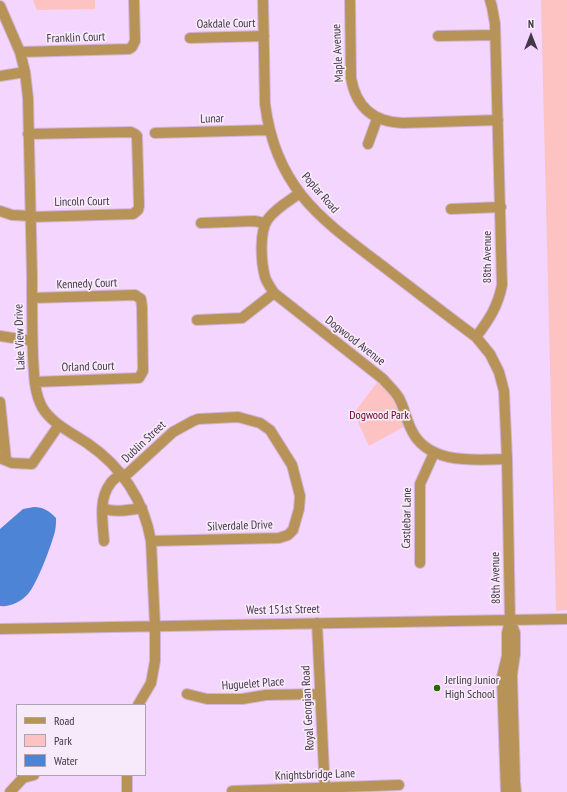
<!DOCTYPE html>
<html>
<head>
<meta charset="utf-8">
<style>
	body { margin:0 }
	#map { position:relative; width:567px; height:792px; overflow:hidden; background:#f4d5fd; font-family:"PT Sans Narrow",sans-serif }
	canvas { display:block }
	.legend { position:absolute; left:16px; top:704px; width:130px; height:72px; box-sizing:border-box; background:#f7eafa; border:1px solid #afa2b2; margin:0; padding:5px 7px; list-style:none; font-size:12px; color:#433646 }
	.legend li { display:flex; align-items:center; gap:8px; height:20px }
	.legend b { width:20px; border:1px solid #afa2b2 }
	.north { position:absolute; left:511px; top:16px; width:40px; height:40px; -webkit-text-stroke:3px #f7eafa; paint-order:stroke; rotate:0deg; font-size:11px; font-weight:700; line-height:16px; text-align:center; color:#433646 }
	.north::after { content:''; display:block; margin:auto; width:14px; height:18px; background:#433646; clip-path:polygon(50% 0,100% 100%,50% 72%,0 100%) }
</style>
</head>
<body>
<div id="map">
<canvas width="567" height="792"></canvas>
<ul class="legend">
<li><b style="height:5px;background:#b89358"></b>Road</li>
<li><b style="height:11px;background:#fdc2c2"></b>Park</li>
<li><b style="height:11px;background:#4e84d6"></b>Water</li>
</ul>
<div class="north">N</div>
</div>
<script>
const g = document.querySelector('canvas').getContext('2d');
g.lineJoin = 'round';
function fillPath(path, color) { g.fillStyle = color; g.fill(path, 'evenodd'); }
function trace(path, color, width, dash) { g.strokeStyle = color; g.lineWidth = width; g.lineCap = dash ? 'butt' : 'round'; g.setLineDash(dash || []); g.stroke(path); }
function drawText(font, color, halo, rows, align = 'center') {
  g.font = font + ' "PT Sans Narrow",sans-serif'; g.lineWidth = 3.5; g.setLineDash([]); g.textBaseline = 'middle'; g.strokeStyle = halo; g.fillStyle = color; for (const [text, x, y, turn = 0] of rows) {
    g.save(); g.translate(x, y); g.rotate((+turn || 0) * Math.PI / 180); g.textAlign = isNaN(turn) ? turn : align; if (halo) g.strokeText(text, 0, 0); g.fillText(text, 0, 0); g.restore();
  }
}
const green = new Path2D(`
	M 33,0 L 95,0 L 95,9 L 37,10 Z
	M 541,0 L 567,0 L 567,610 L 556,611 Z
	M 379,380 L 396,402 L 405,426 L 369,446 L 354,413 Z`);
const water = new Path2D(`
	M 34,507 C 44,507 49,511 56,518 C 56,522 56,527 55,531 C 52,544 37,584 28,594 C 21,602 10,607 0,606 L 0,529 L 23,509 Z`);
const minor = new Path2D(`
	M 263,0 L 265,104 C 276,189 321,219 384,267 C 414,290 445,314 476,337 L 490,354 L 499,372 L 504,391 L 507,459 L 510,620 L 507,633 L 507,656 L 502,677 L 506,792
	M 350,0 L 351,78 C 356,107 373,122 403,123 L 498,120
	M 0,6 L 20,52 L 25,72 L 28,98 C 29,157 31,216 32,276 C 32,303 32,330 33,357 C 34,374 34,392 42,407 C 51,423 72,433 87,443 C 121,466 144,500 151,541 L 155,626 L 155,661 L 151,683 L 138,705
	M 438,36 L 495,35
	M 190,38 L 264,36
	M 20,52 L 129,49 L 132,47 L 135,41 L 134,0
	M 0,76 L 25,72
	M 155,133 L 269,130
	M 28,134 L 131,132 L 135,134 L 137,136 L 139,206 L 138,210 L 133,214 L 31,217
	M 368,144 L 377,119
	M 300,193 C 289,201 276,208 268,219 C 259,231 261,262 265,277 C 267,283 271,288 274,293 L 383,379 C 388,385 395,391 399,398 C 404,407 406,419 411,429 C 427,465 475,460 507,459
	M 451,209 L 501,207
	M 0,211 L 12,215 L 31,216
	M 201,223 L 254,221 L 265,223
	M 32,298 L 135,295 L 141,299 L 142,307 L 143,371 L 139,378 L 35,382
	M 197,320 L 242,318 L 274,293
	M 0,336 L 32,341
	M 476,337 C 489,320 498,306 502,285 L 495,24 L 492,7 L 490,0
	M 0,402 L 6,460
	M 0,458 L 12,463 L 32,464 L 59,425
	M 124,477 L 173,432 L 193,421 L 198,419 L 238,417 L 260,423 L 270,430 L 292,465 L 300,496 L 299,509 L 293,530 L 288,535 L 279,538 L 151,541
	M 103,508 C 114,513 130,510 142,508
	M 104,541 C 103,523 98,500 110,484 C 112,480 118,477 121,473
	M 420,563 L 420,484 L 434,453
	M 510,620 L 515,633 L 515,654 L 512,675 L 515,782 L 516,792
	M 317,623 L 325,792
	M 0,629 L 567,619
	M 187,694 L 207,699 L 242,699 L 266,695 L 320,694
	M 127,775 L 127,792
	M 10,792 L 23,778 L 34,775
	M 232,792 L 232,791 L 399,785`);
const markers = [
	[437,688,4,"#256a00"]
];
const streetNames = [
	["Oakdale Court",226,24,-1],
	["Franklin Court",76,38,-2],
	["Maple Avenue",338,53,-93],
	["Lunar",212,119,-1],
	["Poplar Road",320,193,49],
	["Lincoln Court",82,202,-1],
	["88th Avenue",488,257,-90],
	["Kennedy Court",87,284,-2],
	["Lake View Drive",20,337,-92],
	["Dogwood Avenue",355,341,38],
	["Orland Court",88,367,-2],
	["Dublin Street",144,442,-43],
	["Castlebar Lane",407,518,-89],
	["Silverdale Drive",240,526,-2],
	["88th Avenue",496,578,-91],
	["West 151st Street",283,610,-1],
	["Huguelet Place",253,684,-4],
	["Royal Georgian Road",308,708,-93],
	["Knightsbridge Lane",315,775,-2]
];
const parkNames = [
	["Dogwood Park",379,416]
];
const poiNames = [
	["Jerling Junior",445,681],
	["High School",445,695]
];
fillPath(green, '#fdc2c2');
fillPath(water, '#4e84d6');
trace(minor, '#d1b5d8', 12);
trace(minor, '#b89358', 10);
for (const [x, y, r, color] of markers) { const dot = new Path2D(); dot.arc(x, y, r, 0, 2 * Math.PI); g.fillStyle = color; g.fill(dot); trace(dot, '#f7eafa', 1.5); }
drawText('12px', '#433646', '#f7eafa', streetNames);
drawText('12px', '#6e051c', '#f7eafa', parkNames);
drawText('12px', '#433646', '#f7eafa', poiNames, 'left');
</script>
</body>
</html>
